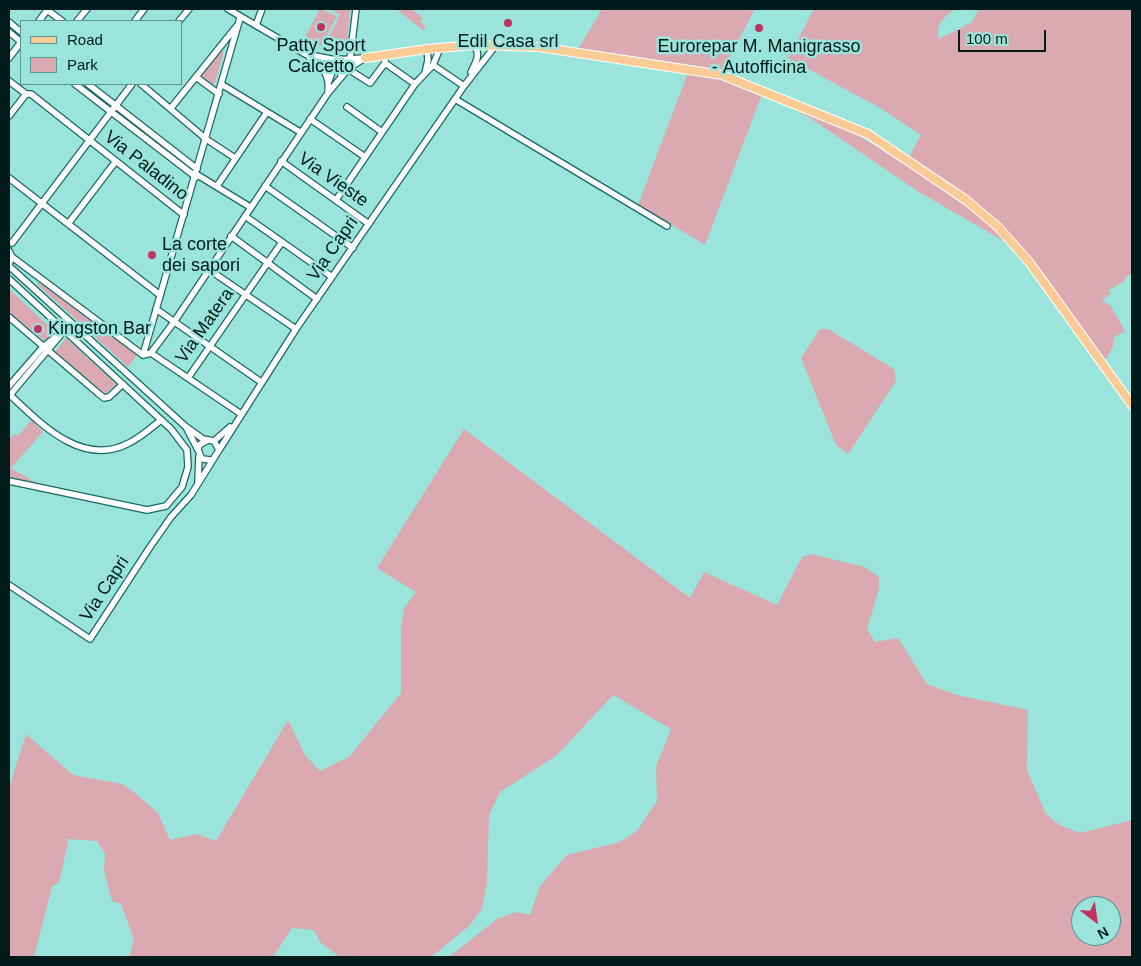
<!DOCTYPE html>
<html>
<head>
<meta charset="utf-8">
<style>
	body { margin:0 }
	#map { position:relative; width:1141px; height:966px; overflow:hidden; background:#9ae4dc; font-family:Helvetica,sans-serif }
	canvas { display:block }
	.frame { position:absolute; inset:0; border:10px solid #001b19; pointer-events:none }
	.legend { position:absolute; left:20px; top:20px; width:162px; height:65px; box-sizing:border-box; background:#9ae4dc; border:1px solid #5c948e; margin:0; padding:6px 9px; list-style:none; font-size:15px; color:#001b19 }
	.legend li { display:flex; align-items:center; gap:10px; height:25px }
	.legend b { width:25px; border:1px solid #5c948e }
	.north { position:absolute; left:1071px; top:896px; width:50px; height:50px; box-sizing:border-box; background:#9ae4dc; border:1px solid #5c948e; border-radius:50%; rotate:150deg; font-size:14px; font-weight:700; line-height:20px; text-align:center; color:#001b19 }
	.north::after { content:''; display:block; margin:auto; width:18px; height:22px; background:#c1335e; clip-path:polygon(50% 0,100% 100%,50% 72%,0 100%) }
	.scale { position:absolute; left:958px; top:30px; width:88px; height:22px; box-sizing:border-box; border:2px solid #001b19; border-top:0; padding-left:6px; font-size:15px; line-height:18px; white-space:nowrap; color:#001b19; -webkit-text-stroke:4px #9ae4dc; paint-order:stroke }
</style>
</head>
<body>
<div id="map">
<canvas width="1141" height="966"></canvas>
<div class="frame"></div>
<ul class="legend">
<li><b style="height:6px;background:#facb94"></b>Road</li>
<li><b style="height:14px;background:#dba9b1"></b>Park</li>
</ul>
<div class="north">N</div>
<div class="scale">100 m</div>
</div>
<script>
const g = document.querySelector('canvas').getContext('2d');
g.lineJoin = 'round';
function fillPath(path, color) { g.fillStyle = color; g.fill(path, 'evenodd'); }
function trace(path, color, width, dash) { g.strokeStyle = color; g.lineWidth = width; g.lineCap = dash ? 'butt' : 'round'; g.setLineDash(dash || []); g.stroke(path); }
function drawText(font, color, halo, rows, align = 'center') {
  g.font = font + ' Helvetica,sans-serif'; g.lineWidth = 5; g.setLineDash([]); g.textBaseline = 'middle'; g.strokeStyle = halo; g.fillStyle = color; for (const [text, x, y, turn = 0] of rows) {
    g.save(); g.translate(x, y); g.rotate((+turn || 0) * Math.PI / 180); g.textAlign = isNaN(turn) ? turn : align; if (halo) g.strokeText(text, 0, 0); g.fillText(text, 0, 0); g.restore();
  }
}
const green = new Path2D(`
	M 320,9 L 337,16 L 321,46 L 305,37 Z
	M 330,9 L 350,9 L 347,45 L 342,51 L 322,50 L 340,15 Z
	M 396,9 L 411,9 L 423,18 L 420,22 L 426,27 L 423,30 Z
	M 602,9 L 755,9 L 723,70 L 579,48 Z
	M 814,9 L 955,9 C 944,17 935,24 939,39 L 972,22 L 979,9 L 1132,9 L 1132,273 L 1125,277 L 1126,280 L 1109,290 L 1111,293 L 1102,301 L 1111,306 L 1125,331 L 1113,338 L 1113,347 L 1104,362 L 1043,273 L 1005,230 L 908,159 L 921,135 L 882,109 L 788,58 Z
	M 221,50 L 224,52 L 214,85 L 201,76 Z
	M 689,70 L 748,82 L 815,109 L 962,199 L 1007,238 L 1007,243 L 919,192 L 810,118 L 762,94 L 705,245 L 659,217 L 656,220 L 637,208 Z
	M 39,282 L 137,355 L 128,367 L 37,284 Z
	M 9,289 L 56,333 L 45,341 L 9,313 Z
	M 820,329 L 828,329 L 894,369 L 896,381 L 848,454 L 836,445 L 801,358 Z
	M 66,338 L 116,384 L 105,394 L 54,353 Z
	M 31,420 L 43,432 L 11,468 L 35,482 L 33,484 L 9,478 L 9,440 L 14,434 L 18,436 Z
	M 464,429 L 690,598 L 704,572 L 777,605 L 802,557 L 811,554 L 865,567 L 879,577 L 879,589 L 867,629 L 875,642 L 898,638 L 927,684 L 957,695 L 1028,710 L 1027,770 L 1046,814 L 1060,825 L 1080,833 L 1132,820 L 1132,957 L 449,957 L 497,919 L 516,912 L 530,915 L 540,886 L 567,855 L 620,842 L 637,831 L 657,801 L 656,767 L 671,729 L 613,695 L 557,755 L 500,792 L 489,815 L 487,882 L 482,909 L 469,926 L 435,954 L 429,957 L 340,957 L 320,942 L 314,930 L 292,928 L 273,957 L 129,957 L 134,939 L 121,904 L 112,901 L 104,871 L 105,854 L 97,841 L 67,839 L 68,843 L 59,882 L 52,887 L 34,957 L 9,957 L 9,788 L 26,734 L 73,775 L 122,784 L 135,793 L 158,813 L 170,840 L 197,834 L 216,841 L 288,720 L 305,755 L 320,771 L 349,757 L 401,693 L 401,628 L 404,608 L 416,592 L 377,568 ZM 1081,906 L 1111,906 L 1111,936 L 1081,936 Z`);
const minor = new Path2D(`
	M 46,9 L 62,21
	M 228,9 L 305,54 L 336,60 L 363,58
	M 39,21 L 48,9
	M 77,21 L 87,9
	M 135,21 L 144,9
	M 179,21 L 189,9
	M 9,22 L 21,32
	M 256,25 L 262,9
	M 9,32 L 21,42
	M 309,57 C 323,67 330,75 328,92
	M 9,58 L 21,42
	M 350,59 L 356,9
	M 385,59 L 385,63 L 415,84
	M 433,65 L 464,86
	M 348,69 L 370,83 L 385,63
	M 471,72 C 476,62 481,55 474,45
	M 425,73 L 428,60 L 427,49
	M 341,76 L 341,59
	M 196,77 L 219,94
	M 9,81 L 26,94 L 31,94 L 184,215
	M 329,81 L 336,60
	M 75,84 L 196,177
	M 88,84 L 197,169
	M 141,84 L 206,139 L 235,158
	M 221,84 L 300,132
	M 455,99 L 667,226
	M 347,107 L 382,132
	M 171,108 L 236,27
	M 9,116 L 26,94
	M 310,119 L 365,157
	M 281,161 L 369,224
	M 196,174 L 250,207
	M 9,178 L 160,295
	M 217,186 L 267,112
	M 265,186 L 353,248
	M 336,200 L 415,84 L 433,65 L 440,48
	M 245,216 L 332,277
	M 68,224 L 116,161
	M 231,236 L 317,299
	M 12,243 L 132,84
	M 9,251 L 12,257 L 9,264
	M 12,257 L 143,355
	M 9,266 L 185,426 L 203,439 L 214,441 L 219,450 L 191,495 L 171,517 L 150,547 L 90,639 L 9,585
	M 208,269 L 296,329
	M 9,279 L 171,429 L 187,450 L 188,467 L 182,487 L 166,506 L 147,510 L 9,481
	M 156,309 L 261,382
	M 9,317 L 99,394 L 104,398 L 109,397 L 123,384
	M 151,353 L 241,414
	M 143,355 L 151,353 L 174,322 L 328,93 L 348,69 L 365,58
	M 143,355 L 240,18
	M 188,378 L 282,242
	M 9,386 L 43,347 L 57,336
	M 9,394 C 40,423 82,468 129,443 C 141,437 151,428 161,420
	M 10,395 L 63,332
	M 187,429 L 198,450
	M 208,440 L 199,445 L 198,450 L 202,459 L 211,460
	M 214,441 L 230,427
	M 219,450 L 296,329 L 464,86 L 496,45
	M 198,481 L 199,456`);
const major = new Path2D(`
	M 365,58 L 427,49 L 474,45 L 539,47 L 722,75 L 868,134 L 966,200 L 998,227 L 1029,262 L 1132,405`);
const markers = [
	[508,23,5,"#c1335e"],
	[321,27,5,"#c1335e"],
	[759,28,5,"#c1335e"],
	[152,255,5,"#c1335e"],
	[38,329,5,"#c1335e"]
];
const poiNames = [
	["Edil Casa srl",508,42],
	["Patty Sport",321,46],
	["Calcetto",321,67],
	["Eurorepar M. Manigrasso",759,47],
	["- Autofficina",759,68],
	["La corte",162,245,"left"],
	["dei sapori",162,266,"left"],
	["Kingston Bar",48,329,"left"]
];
const streetNames = [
	["Via Paladino",146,166,38],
	["Via Vieste",333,180,35],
	["Via Capri",333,249,-55],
	["Via Matera",205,326,-55],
	["Via Capri",105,589,-57]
];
fillPath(green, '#dba9b1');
trace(minor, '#196963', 8);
trace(major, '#fff', 10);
trace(minor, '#fff', 5.5);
trace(major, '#facb94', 8);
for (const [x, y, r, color] of markers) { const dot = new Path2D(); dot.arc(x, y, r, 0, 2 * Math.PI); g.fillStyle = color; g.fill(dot); trace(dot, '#9ae4dc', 2); }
drawText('18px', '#001b19', '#9ae4dc', poiNames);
drawText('18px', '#001b19', '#9ae4dc', streetNames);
</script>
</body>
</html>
